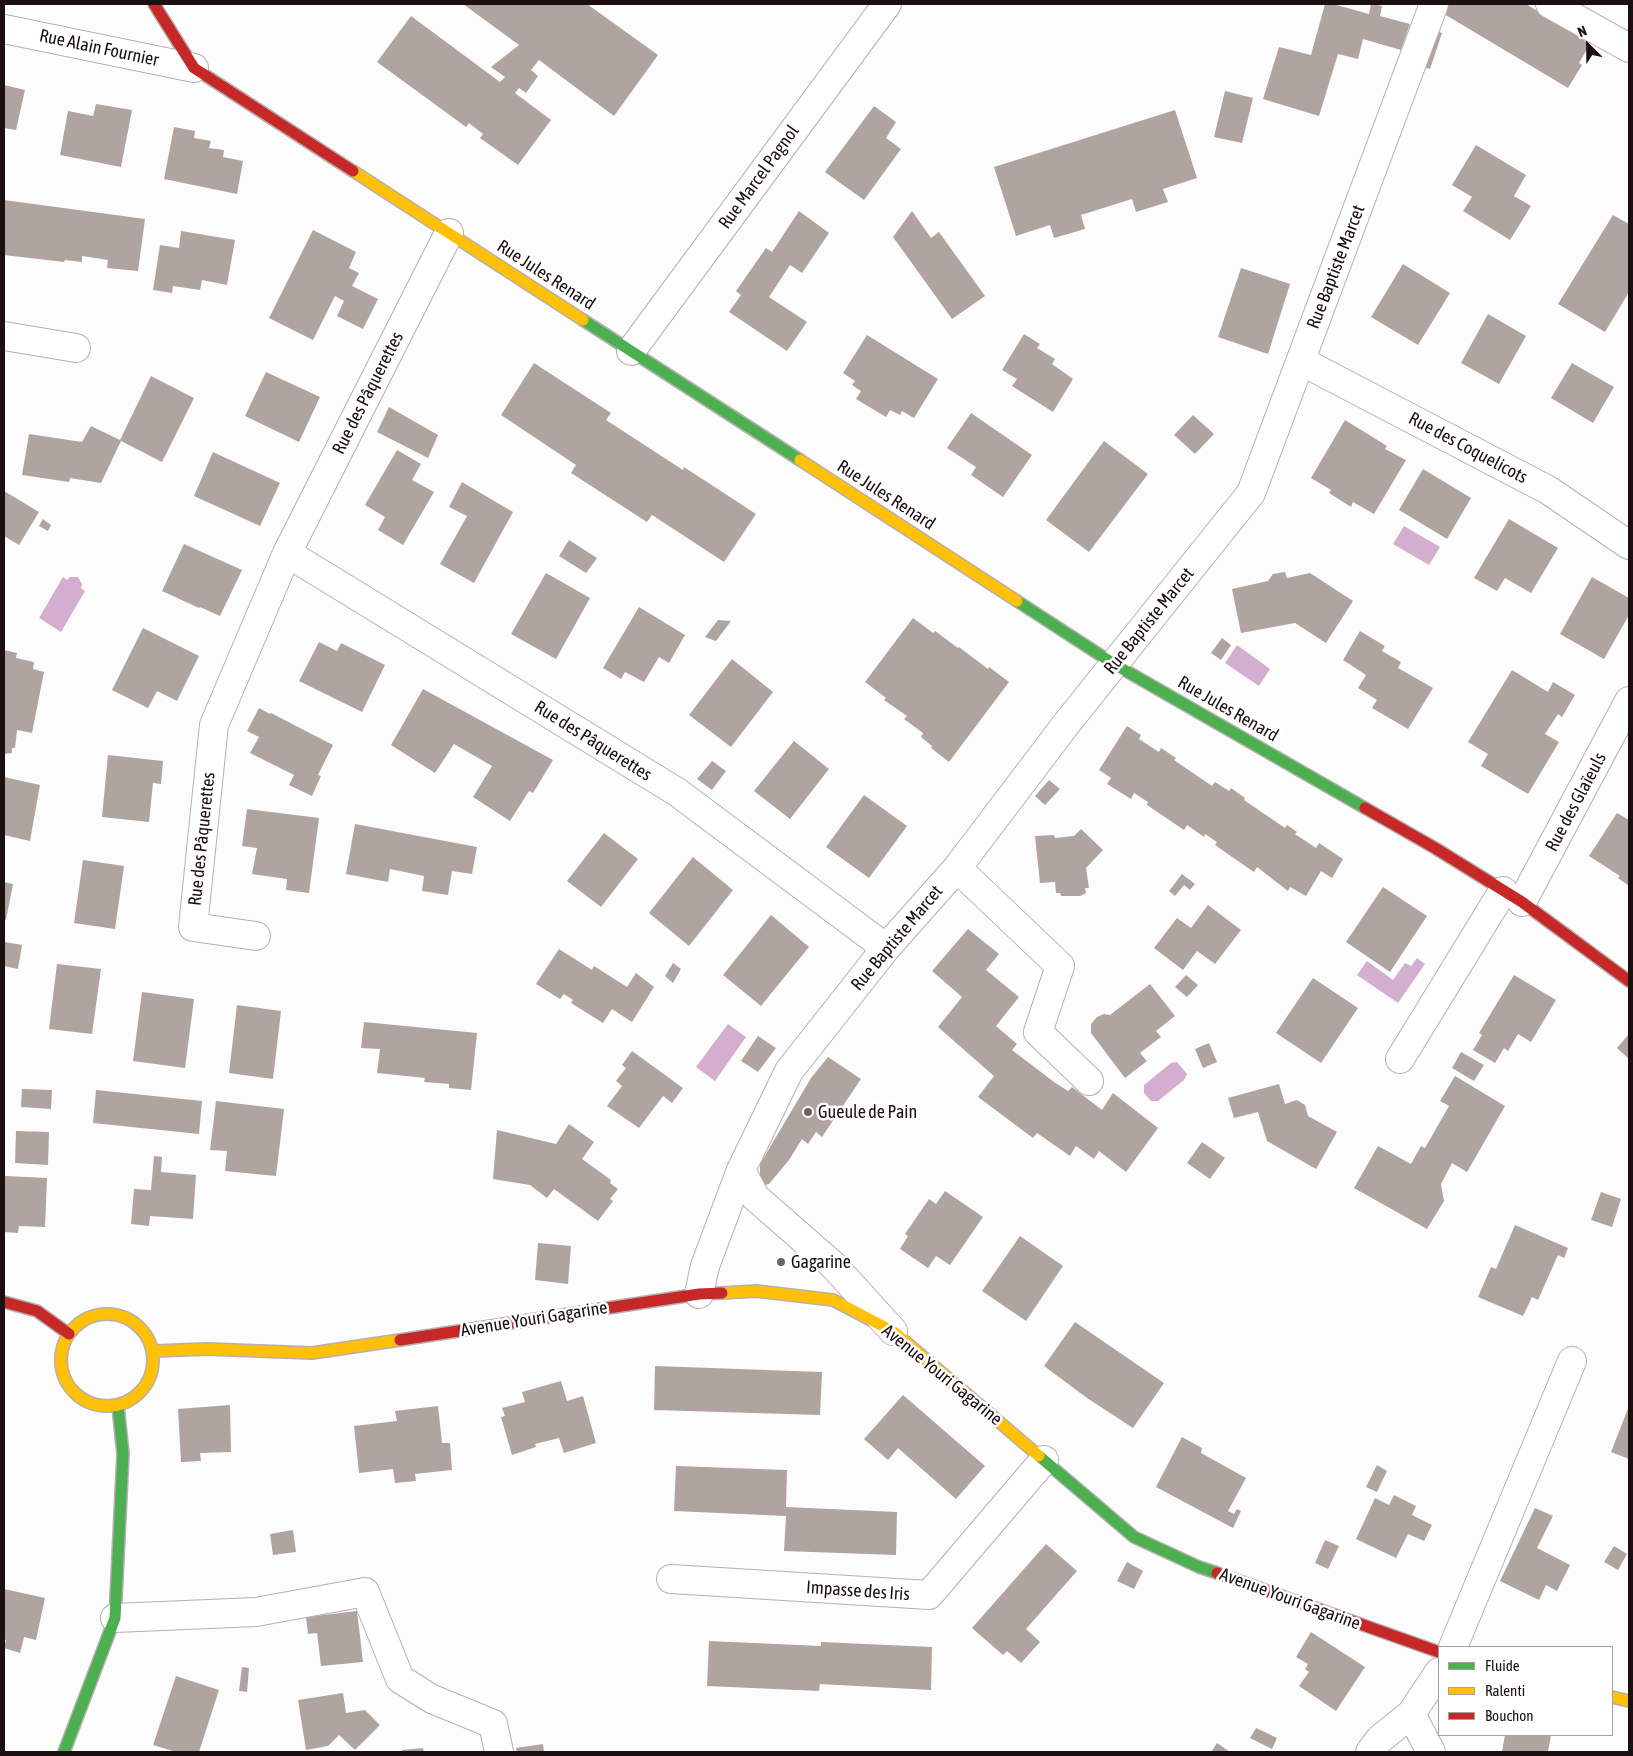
<!DOCTYPE html>
<html>
<head>
<meta charset="utf-8">
<style>
	body { margin:0 }
	#map { position:relative; width:1633px; height:1756px; overflow:hidden; background:#fcfcfc; font-family:"Asap Condensed",sans-serif }
	canvas { display:block }
	.frame { position:absolute; inset:0; border:5px solid #1b0f10; pointer-events:none }
	.legend { position:absolute; left:1438px; top:1646px; width:175px; height:90px; box-sizing:border-box; background:#fff; border:1px solid #a49f9f; margin:0; padding:6px 9px; list-style:none; font-size:15px; color:#1b0f10 }
	.legend li { display:flex; align-items:center; gap:10px; height:25px }
	.legend b { width:25px; border:1px solid #a49f9f }
	.north { position:absolute; left:1563px; top:20px; width:50px; height:50px; -webkit-text-stroke:4px #fff; paint-order:stroke; rotate:337deg; font-size:14px; font-weight:700; line-height:20px; text-align:center; color:#1b0f10 }
	.north::after { content:''; display:block; margin:auto; width:18px; height:22px; background:#1b0f10; clip-path:polygon(50% 0,100% 100%,50% 72%,0 100%) }
</style>
</head>
<body>
<div id="map">
<canvas width="1633" height="1756"></canvas>
<div class="frame"></div>
<ul class="legend">
<li><b style="height:6px;background:#4caf50"></b>Fluide</li>
<li><b style="height:6px;background:#ffc107"></b>Ralenti</li>
<li><b style="height:6px;background:#c62828"></b>Bouchon</li>
</ul>
<div class="north">N</div>
</div>
<script>
const g = document.querySelector('canvas').getContext('2d');
g.lineJoin = 'round';
function fillPath(path, color) { g.fillStyle = color; g.fill(path, 'evenodd'); }
function trace(path, color, width, dash) { g.strokeStyle = color; g.lineWidth = width; g.lineCap = dash ? 'butt' : 'round'; g.setLineDash(dash || []); g.stroke(path); }
function drawText(font, color, halo, rows, align = 'center') {
  g.font = font + ' "Asap Condensed",sans-serif'; g.lineWidth = 5; g.setLineDash([]); g.textBaseline = 'middle'; g.strokeStyle = halo; g.fillStyle = color; for (const [text, x, y, turn = 0] of rows) {
    g.save(); g.translate(x, y); g.rotate((+turn || 0) * Math.PI / 180); g.textAlign = isNaN(turn) ? turn : align; if (halo) g.strokeText(text, 0, 0); g.fillText(text, 0, 0); g.restore();
  }
}
const water = new Path2D(`
	M 1404,526 L 1440,547 L 1429,565 L 1393,544 Z
	M 63,577 L 67,580 L 70,577 L 78,577 L 82,584 L 81,588 L 85,591 L 61,632 L 39,618 Z
	M 1237,645 L 1270,669 L 1259,686 L 1225,663 Z
	M 1417,958 L 1425,964 L 1398,1003 L 1357,975 L 1367,961 L 1393,980 L 1405,963 L 1411,966 Z
	M 728,1024 L 746,1037 L 715,1081 L 696,1067 Z
	M 1177,1062 L 1187,1074 L 1184,1080 L 1158,1101 L 1151,1101 L 1144,1093 L 1144,1085 L 1171,1063 Z`);
const building = new Path2D(`
	M 463,4 L 587,4 L 658,55 L 614,116 L 539,60 L 531,70 L 538,76 L 526,93 L 519,88 L 515,93 L 551,120 L 518,165 L 480,138 L 483,134 L 469,123 L 466,127 L 377,62 L 411,16 L 500,82 L 505,77 L 491,67 L 519,45 Z
	M 1325,4 L 1333,4 L 1369,14 L 1371,4 L 1382,6 L 1380,16 L 1410,24 L 1401,50 L 1363,39 L 1358,59 L 1338,54 L 1319,116 L 1263,99 L 1279,47 L 1311,55 Z
	M 1436,4 L 1526,4 L 1590,44 L 1579,63 L 1582,65 L 1568,88 L 1434,8 Z
	M 1427,28 L 1442,33 L 1430,69 L 1415,64 Z
	M 4,85 L 25,90 L 16,130 L 4,128 Z
	M 1225,91 L 1253,98 L 1242,143 L 1214,137 Z
	M 96,104 L 132,110 L 121,167 L 60,155 L 68,111 L 93,116 Z
	M 874,106 L 896,122 L 886,138 L 901,149 L 864,200 L 825,172 Z
	M 1175,110 L 1197,178 L 1163,189 L 1168,202 L 1136,212 L 1132,199 L 1081,215 L 1085,229 L 1054,238 L 1050,225 L 1016,236 L 994,167 Z
	M 174,127 L 195,131 L 194,138 L 211,141 L 209,148 L 224,150 L 223,157 L 243,161 L 237,194 L 164,179 Z
	M 1476,145 L 1526,175 L 1514,196 L 1531,206 L 1510,240 L 1463,211 L 1472,197 L 1452,185 Z
	M 4,200 L 145,219 L 138,271 L 107,268 L 108,260 L 82,256 L 82,262 L 65,260 L 64,262 L 4,255 Z
	M 799,211 L 829,233 L 802,273 L 790,265 L 769,297 L 807,322 L 787,351 L 729,312 L 741,295 L 736,291 L 766,248 L 772,252 Z
	M 912,211 L 931,238 L 939,232 L 985,296 L 952,319 L 893,237 Z
	M 1613,215 L 1629,224 L 1629,292 L 1605,332 L 1558,304 Z
	M 313,230 L 356,252 L 349,268 L 359,273 L 352,286 L 378,299 L 363,329 L 337,316 L 344,301 L 335,296 L 313,340 L 269,318 Z
	M 181,231 L 235,240 L 227,285 L 202,280 L 200,290 L 173,286 L 172,293 L 153,290 L 160,245 L 179,248 Z
	M 1403,264 L 1450,293 L 1418,345 L 1371,317 Z
	M 1241,268 L 1290,284 L 1268,354 L 1218,337 Z
	M 1488,314 L 1526,336 L 1499,384 L 1461,363 Z
	M 1024,334 L 1040,344 L 1037,348 L 1055,359 L 1052,364 L 1073,379 L 1053,412 L 1012,386 L 1017,379 L 1002,370 Z
	M 867,335 L 938,379 L 914,418 L 902,411 L 900,415 L 890,410 L 886,417 L 856,399 L 861,391 L 852,385 L 855,381 L 843,373 Z
	M 534,363 L 611,413 L 606,420 L 683,470 L 684,467 L 756,514 L 724,562 L 652,515 L 647,522 L 571,473 L 576,465 L 501,415 Z
	M 1572,363 L 1614,387 L 1593,423 L 1551,398 Z
	M 266,372 L 320,397 L 299,442 L 245,416 Z
	M 151,376 L 194,398 L 162,462 L 121,441 L 101,483 L 70,478 L 69,482 L 22,475 L 29,434 L 82,442 L 91,426 L 120,440 Z
	M 389,407 L 438,435 L 428,458 L 377,432 Z
	M 971,413 L 1032,455 L 1003,497 L 971,475 L 976,467 L 947,448 Z
	M 1193,415 L 1214,434 L 1195,454 L 1174,435 Z
	M 1345,420 L 1387,446 L 1385,449 L 1406,460 L 1374,514 L 1353,502 L 1351,507 L 1329,493 L 1331,490 L 1311,478 Z
	M 1104,441 L 1148,474 L 1089,552 L 1046,520 Z
	M 397,450 L 421,464 L 412,480 L 434,492 L 403,545 L 378,530 L 385,517 L 365,505 Z
	M 213,452 L 280,483 L 260,526 L 194,496 Z
	M 1423,469 L 1471,498 L 1447,539 L 1399,510 Z
	M 462,482 L 513,512 L 474,583 L 440,564 L 467,516 L 449,507 Z
	M 4,491 L 39,512 L 19,545 L 4,536 Z
	M 43,519 L 51,525 L 48,531 L 39,526 Z
	M 1509,519 L 1558,548 L 1531,593 L 1505,578 L 1497,591 L 1474,578 Z
	M 569,540 L 597,558 L 586,573 L 559,556 Z
	M 184,544 L 242,570 L 220,616 L 200,607 L 199,608 L 162,591 Z
	M 1285,572 L 1287,578 L 1310,573 L 1353,601 L 1326,643 L 1295,623 L 1241,633 L 1232,589 L 1268,581 L 1273,574 Z
	M 546,573 L 590,598 L 556,659 L 511,634 Z
	M 1592,577 L 1629,598 L 1629,615 L 1604,659 L 1560,634 Z
	M 639,607 L 685,635 L 669,663 L 659,657 L 644,682 L 625,672 L 621,679 L 603,668 Z
	M 913,618 L 933,633 L 935,631 L 958,648 L 959,647 L 988,669 L 989,667 L 1009,682 L 949,762 L 931,748 L 932,746 L 921,737 L 923,733 L 904,719 L 907,716 L 884,700 L 886,698 L 865,682 Z
	M 718,620 L 731,621 L 716,641 L 705,637 Z
	M 143,628 L 199,656 L 177,701 L 157,691 L 148,708 L 112,690 Z
	M 1360,631 L 1385,646 L 1382,651 L 1401,662 L 1398,668 L 1433,688 L 1408,729 L 1372,708 L 1377,700 L 1358,688 L 1366,675 L 1343,660 Z
	M 1222,638 L 1231,645 L 1221,660 L 1211,653 Z
	M 319,642 L 337,651 L 341,643 L 385,665 L 362,712 L 299,681 Z
	M 4,650 L 17,653 L 16,658 L 34,662 L 33,669 L 44,672 L 32,733 L 17,730 L 15,748 L 12,748 L 12,753 L 4,754 Z
	M 732,659 L 773,692 L 731,747 L 689,715 Z
	M 1512,670 L 1548,692 L 1553,682 L 1575,695 L 1562,717 L 1558,714 L 1545,734 L 1559,742 L 1528,794 L 1481,766 L 1488,754 L 1468,742 Z
	M 423,689 L 553,760 L 533,793 L 529,791 L 510,821 L 473,797 L 492,766 L 454,744 L 435,773 L 391,745 Z
	M 259,708 L 270,714 L 271,713 L 333,745 L 318,775 L 321,776 L 312,796 L 289,785 L 294,775 L 250,753 L 259,737 L 247,731 Z
	M 1127,726 L 1141,735 L 1139,739 L 1159,752 L 1161,748 L 1176,758 L 1174,760 L 1212,786 L 1215,782 L 1229,791 L 1231,788 L 1245,798 L 1244,800 L 1285,828 L 1287,825 L 1297,832 L 1295,834 L 1316,848 L 1319,843 L 1343,859 L 1332,878 L 1321,871 L 1306,896 L 1290,887 L 1288,891 L 1257,867 L 1254,872 L 1235,859 L 1215,845 L 1217,842 L 1205,834 L 1204,837 L 1187,825 L 1184,830 L 1147,805 L 1148,802 L 1134,793 L 1131,799 L 1107,784 L 1111,778 L 1099,770 Z
	M 794,741 L 829,769 L 790,819 L 754,791 Z
	M 108,755 L 163,761 L 161,784 L 153,783 L 149,822 L 102,817 Z
	M 712,761 L 726,771 L 712,790 L 697,779 Z
	M 4,777 L 40,785 L 30,841 L 4,835 Z
	M 1049,780 L 1060,789 L 1045,805 L 1035,796 Z
	M 864,795 L 907,826 L 869,878 L 826,847 Z
	M 247,809 L 319,818 L 309,893 L 286,890 L 287,879 L 252,874 L 257,848 L 242,846 Z
	M 1617,813 L 1629,820 L 1629,886 L 1618,878 L 1620,876 L 1589,856 Z
	M 355,824 L 477,847 L 472,874 L 452,871 L 448,895 L 422,891 L 424,876 L 390,869 L 388,882 L 346,874 Z
	M 1081,829 L 1103,850 L 1086,868 L 1089,888 L 1085,888 L 1086,893 L 1080,896 L 1061,896 L 1060,893 L 1056,893 L 1055,882 L 1040,883 L 1035,836 L 1054,835 L 1055,838 L 1074,836 Z
	M 604,833 L 638,859 L 601,907 L 567,881 Z
	M 693,857 L 733,890 L 689,946 L 649,913 Z
	M 83,860 L 124,866 L 115,929 L 74,923 Z
	M 1182,874 L 1195,884 L 1190,890 L 1184,885 L 1175,896 L 1169,891 Z
	M 4,882 L 13,884 L 6,920 L 4,919 Z
	M 1383,887 L 1427,916 L 1390,972 L 1346,942 Z
	M 1208,905 L 1241,930 L 1215,964 L 1197,951 L 1183,970 L 1154,948 L 1177,918 L 1191,928 Z
	M 771,915 L 809,947 L 761,1006 L 723,975 Z
	M 968,929 L 999,954 L 986,970 L 1019,997 L 996,1026 L 1017,1044 L 1012,1050 L 1054,1082 L 1068,1091 L 1072,1087 L 1102,1110 L 1113,1093 L 1158,1128 L 1126,1172 L 1099,1151 L 1094,1159 L 1076,1146 L 1070,1156 L 1037,1133 L 1033,1138 L 978,1097 L 994,1076 L 938,1027 L 962,997 L 932,971 Z
	M 5,942 L 22,945 L 18,969 L 4,966 Z
	M 559,949 L 592,970 L 594,966 L 627,987 L 636,973 L 654,987 L 632,1022 L 612,1009 L 603,1023 L 571,1003 L 573,1000 L 564,994 L 560,999 L 536,984 Z
	M 673,963 L 681,969 L 673,983 L 665,976 Z
	M 57,964 L 101,969 L 92,1034 L 49,1029 Z
	M 1186,975 L 1198,985 L 1187,997 L 1175,987 Z
	M 1514,975 L 1556,1000 L 1531,1042 L 1518,1034 L 1508,1051 L 1504,1048 L 1495,1063 L 1473,1050 L 1482,1035 L 1479,1033 Z
	M 1313,978 L 1358,1008 L 1321,1063 L 1276,1033 Z
	M 1150,984 L 1175,1016 L 1156,1031 L 1161,1037 L 1140,1053 L 1147,1061 L 1125,1078 L 1091,1033 L 1091,1024 L 1097,1017 L 1104,1014 L 1110,1015 Z
	M 142,992 L 194,999 L 185,1068 L 133,1061 Z
	M 237,1005 L 281,1011 L 273,1079 L 229,1073 Z
	M 364,1022 L 477,1033 L 471,1090 L 449,1088 L 449,1084 L 424,1082 L 425,1078 L 377,1073 L 380,1049 L 361,1048 Z
	M 1629,1034 L 1629,1059 L 1617,1048 Z
	M 758,1036 L 776,1048 L 758,1072 L 741,1061 Z
	M 1209,1043 L 1217,1062 L 1203,1068 L 1195,1049 Z
	M 632,1051 L 683,1088 L 672,1103 L 663,1096 L 639,1128 L 607,1106 L 622,1086 L 616,1081 L 626,1068 L 622,1065 Z
	M 1461,1052 L 1484,1065 L 1474,1081 L 1452,1068 Z
	M 828,1057 L 861,1079 L 822,1137 L 816,1132 L 808,1144 L 802,1139 L 789,1160 L 769,1184 L 765,1185 L 760,1181 L 760,1164 L 811,1078 Z
	M 1455,1076 L 1505,1106 L 1467,1172 L 1452,1163 L 1441,1184 L 1444,1201 L 1427,1229 L 1354,1188 L 1378,1146 L 1411,1164 L 1421,1146 L 1425,1148 L 1449,1106 L 1440,1101 Z
	M 1279,1084 L 1285,1104 L 1297,1100 L 1305,1105 L 1308,1116 L 1337,1132 L 1316,1169 L 1267,1141 L 1258,1112 L 1234,1118 L 1228,1098 Z
	M 22,1089 L 52,1090 L 51,1109 L 21,1107 Z
	M 96,1090 L 202,1101 L 199,1134 L 93,1123 Z
	M 216,1101 L 284,1109 L 276,1176 L 225,1171 L 227,1151 L 210,1150 Z
	M 569,1124 L 594,1142 L 582,1159 L 611,1180 L 610,1183 L 618,1189 L 610,1199 L 613,1201 L 598,1221 L 554,1189 L 547,1198 L 530,1185 L 493,1179 L 497,1130 L 556,1144 Z
	M 16,1131 L 49,1132 L 48,1165 L 15,1163 Z
	M 1202,1142 L 1225,1158 L 1210,1179 L 1187,1163 Z
	M 154,1156 L 162,1157 L 161,1172 L 196,1175 L 193,1219 L 150,1216 L 149,1226 L 131,1224 L 134,1189 L 151,1190 Z
	M 5,1176 L 47,1178 L 45,1227 L 19,1226 L 18,1233 L 4,1232 Z
	M 945,1191 L 983,1217 L 950,1265 L 936,1256 L 928,1268 L 900,1249 L 908,1236 L 905,1234 L 929,1199 L 936,1204 Z
	M 1601,1192 L 1621,1199 L 1612,1227 L 1591,1220 Z
	M 1515,1225 L 1568,1248 L 1564,1258 L 1558,1255 L 1538,1300 L 1532,1297 L 1523,1316 L 1478,1297 L 1491,1267 L 1496,1269 Z
	M 1020,1236 L 1063,1266 L 1026,1321 L 982,1291 Z
	M 538,1243 L 571,1246 L 568,1284 L 535,1280 Z
	M 1075,1322 L 1164,1383 L 1133,1428 L 1087,1398 L 1044,1366 Z
	M 655,1366 L 822,1372 L 820,1415 L 654,1410 Z
	M 561,1381 L 567,1401 L 583,1396 L 596,1443 L 564,1453 L 559,1438 L 535,1444 L 536,1447 L 512,1455 L 501,1417 L 505,1416 L 502,1408 L 525,1402 L 522,1392 Z
	M 903,1395 L 985,1466 L 956,1499 L 898,1448 L 888,1460 L 864,1439 Z
	M 230,1405 L 231,1452 L 200,1453 L 201,1461 L 181,1462 L 178,1409 Z
	M 438,1406 L 442,1443 L 450,1443 L 452,1470 L 415,1474 L 416,1481 L 395,1483 L 393,1469 L 359,1473 L 354,1426 L 397,1421 L 395,1411 Z
	M 1629,1406 L 1629,1459 L 1611,1452 Z
	M 1182,1437 L 1202,1448 L 1201,1453 L 1246,1478 L 1228,1511 L 1234,1514 L 1237,1509 L 1241,1511 L 1233,1528 L 1156,1487 Z
	M 1377,1465 L 1387,1471 L 1377,1492 L 1366,1487 Z
	M 676,1466 L 787,1470 L 786,1507 L 897,1512 L 896,1555 L 784,1551 L 786,1516 L 674,1511 Z
	M 1394,1495 L 1416,1506 L 1412,1515 L 1432,1525 L 1424,1541 L 1408,1534 L 1396,1558 L 1356,1539 L 1375,1498 L 1389,1505 Z
	M 1535,1508 L 1553,1516 L 1537,1548 L 1570,1565 L 1557,1591 L 1546,1585 L 1539,1600 L 1500,1581 Z
	M 293,1530 L 296,1552 L 273,1555 L 270,1534 Z
	M 1325,1540 L 1339,1546 L 1328,1569 L 1315,1563 Z
	M 1046,1544 L 1077,1571 L 1026,1629 L 1040,1642 L 1021,1663 L 1007,1651 L 1003,1655 L 972,1628 Z
	M 1614,1546 L 1627,1554 L 1618,1570 L 1604,1562 Z
	M 1127,1562 L 1143,1571 L 1134,1589 L 1117,1581 Z
	M 4,1589 L 45,1598 L 36,1640 L 24,1637 L 20,1653 L 4,1648 L 6,1640 L 4,1639 Z
	M 357,1611 L 363,1662 L 321,1666 L 317,1633 L 308,1634 L 306,1617 Z
	M 1311,1632 L 1365,1667 L 1336,1711 L 1299,1686 L 1309,1672 L 1305,1669 L 1308,1664 L 1296,1657 Z
	M 709,1641 L 821,1646 L 821,1642 L 932,1647 L 931,1690 L 820,1684 L 819,1691 L 707,1686 Z
	M 242,1667 L 249,1668 L 247,1692 L 239,1691 Z
	M 176,1676 L 219,1690 L 199,1752 L 176,1752 L 153,1745 Z
	M 343,1693 L 346,1713 L 365,1710 L 380,1725 L 355,1750 L 339,1735 L 328,1746 L 306,1750 L 298,1700 Z
	M 1256,1728 L 1277,1738 L 1272,1749 L 1250,1738 Z
	M 1505,1735 L 1551,1735 L 1548,1752 L 1502,1752 Z
	M 1217,1743 L 1230,1752 L 1211,1752 Z
	M 543,1744 L 544,1752 L 517,1752 L 516,1748 Z
	M 423,1748 L 424,1752 L 402,1752 L 402,1750 Z`);
const street = new Path2D(`
	M 1550,4 L 1629,48
	M 4,29 L 194,68
	M 4,336 L 76,348
	M 631,351 L 887,4
	M 1301,361 L 1548,490 L 1629,545
	M 287,553 L 677,792 L 886,948
	M 957,868 L 1060,966 L 1038,1032 L 1089,1081
	M 1522,902 L 1629,701
	M 256,936 L 193,927 L 214,725 L 287,553 L 449,233
	M 1400,1059 L 1503,891
	M 741,1170 L 755,1197 L 833,1265 L 893,1331
	M 699,1294 L 705,1266 L 741,1170 L 789,1071 L 886,948 L 957,868 L 1067,723 L 1251,493 L 1434,4
	M 671,1579 L 929,1595 L 1044,1460
	M 115,1618 L 256,1612 L 365,1592 L 400,1679 L 432,1699 L 493,1724 L 499,1752
	M 1453,1647 L 1572,1361
	M 1411,1714 L 1431,1752
	M 1370,1752 L 1380,1739 L 1411,1714 L 1439,1672`);
const fast = new Path2D(`
	M 583,320 L 800,460
	M 1017,601 L 1114,664 L 1365,808
	M 1039,1456 L 1134,1537 L 1199,1567 L 1217,1573
	M 64,1752 L 115,1618 L 123,1454 L 118,1406`);
const slow = new Path2D(`
	M 353,171 L 583,320
	M 800,460 L 1017,601
	M 722,1293 L 756,1291 L 833,1300 L 894,1332 L 1039,1456
	M61 1360a46 46 0 1 1 92 0a46 46 0 1 1-92 0Z
	M 153,1351 L 207,1349 L 312,1353 L 400,1340
	M 1612,1697 L 1629,1701`);
const jam = new Path2D(`
	M 154,4 L 194,68 L 353,171
	M 1365,808 L 1435,848 L 1522,902 L 1629,981
	M 4,1302 L 37,1311 L 69,1334
	M 400,1340 L 699,1294 L 722,1293
	M 1217,1573 L 1439,1652`);
const markers = [
	[808,1112,5,"#6a6263"],
	[781,1262,5,"#6a6263"]
];
const streetNames = [
	["Rue Alain Fournier",99,48,12],
	["Rue Marcel Pagnol",759,177,-54],
	["Rue Baptiste Marcet",1336,267,-69],
	["Rue Jules Renard",546,275,33],
	["Rue des Pâquerettes",368,393,-63],
	["Rue des Coquelicots",1468,448,28],
	["Rue Jules Renard",886,495,33],
	["Rue Baptiste Marcet",1149,621,-51],
	["Rue Jules Renard",1228,709,30],
	["Rue des Pâquerettes",593,741,32],
	["Rue des Glaïeuls",1576,802,-62],
	["Rue des Pâquerettes",202,839,-84],
	["Rue Baptiste Marcet",897,938,-50],
	["Avenue Youri Gagarine",534,1319,-9],
	["Avenue Youri Gagarine",942,1375,39],
	["Impasse des Iris",858,1591,4],
	["Avenue Youri Gagarine",1290,1599,20]
];
const poiNames = [
	["Gueule de Pain",818,1112],
	["Gagarine",791,1262]
];
fillPath(water, '#d3aece');
fillPath(building, '#b0a4a0');
trace(street, '#b6afaf', 30);
trace(fast, '#b6afaf', 14);
trace(slow, '#b6afaf', 14);
trace(jam, '#b6afaf', 14);
trace(street, '#fff', 28);
trace(fast, '#4caf50', 11);
trace(slow, '#ffc107', 11);
trace(jam, '#c62828', 11);
for (const [x, y, r, color] of markers) { const dot = new Path2D(); dot.arc(x, y, r, 0, 2 * Math.PI); g.fillStyle = color; g.fill(dot); trace(dot, '#fff', 2); }
drawText('18px', '#1b0f10', '#fff', streetNames);
drawText('18px', '#1b0f10', '#fff', poiNames, 'left');
</script>
</body>
</html>
